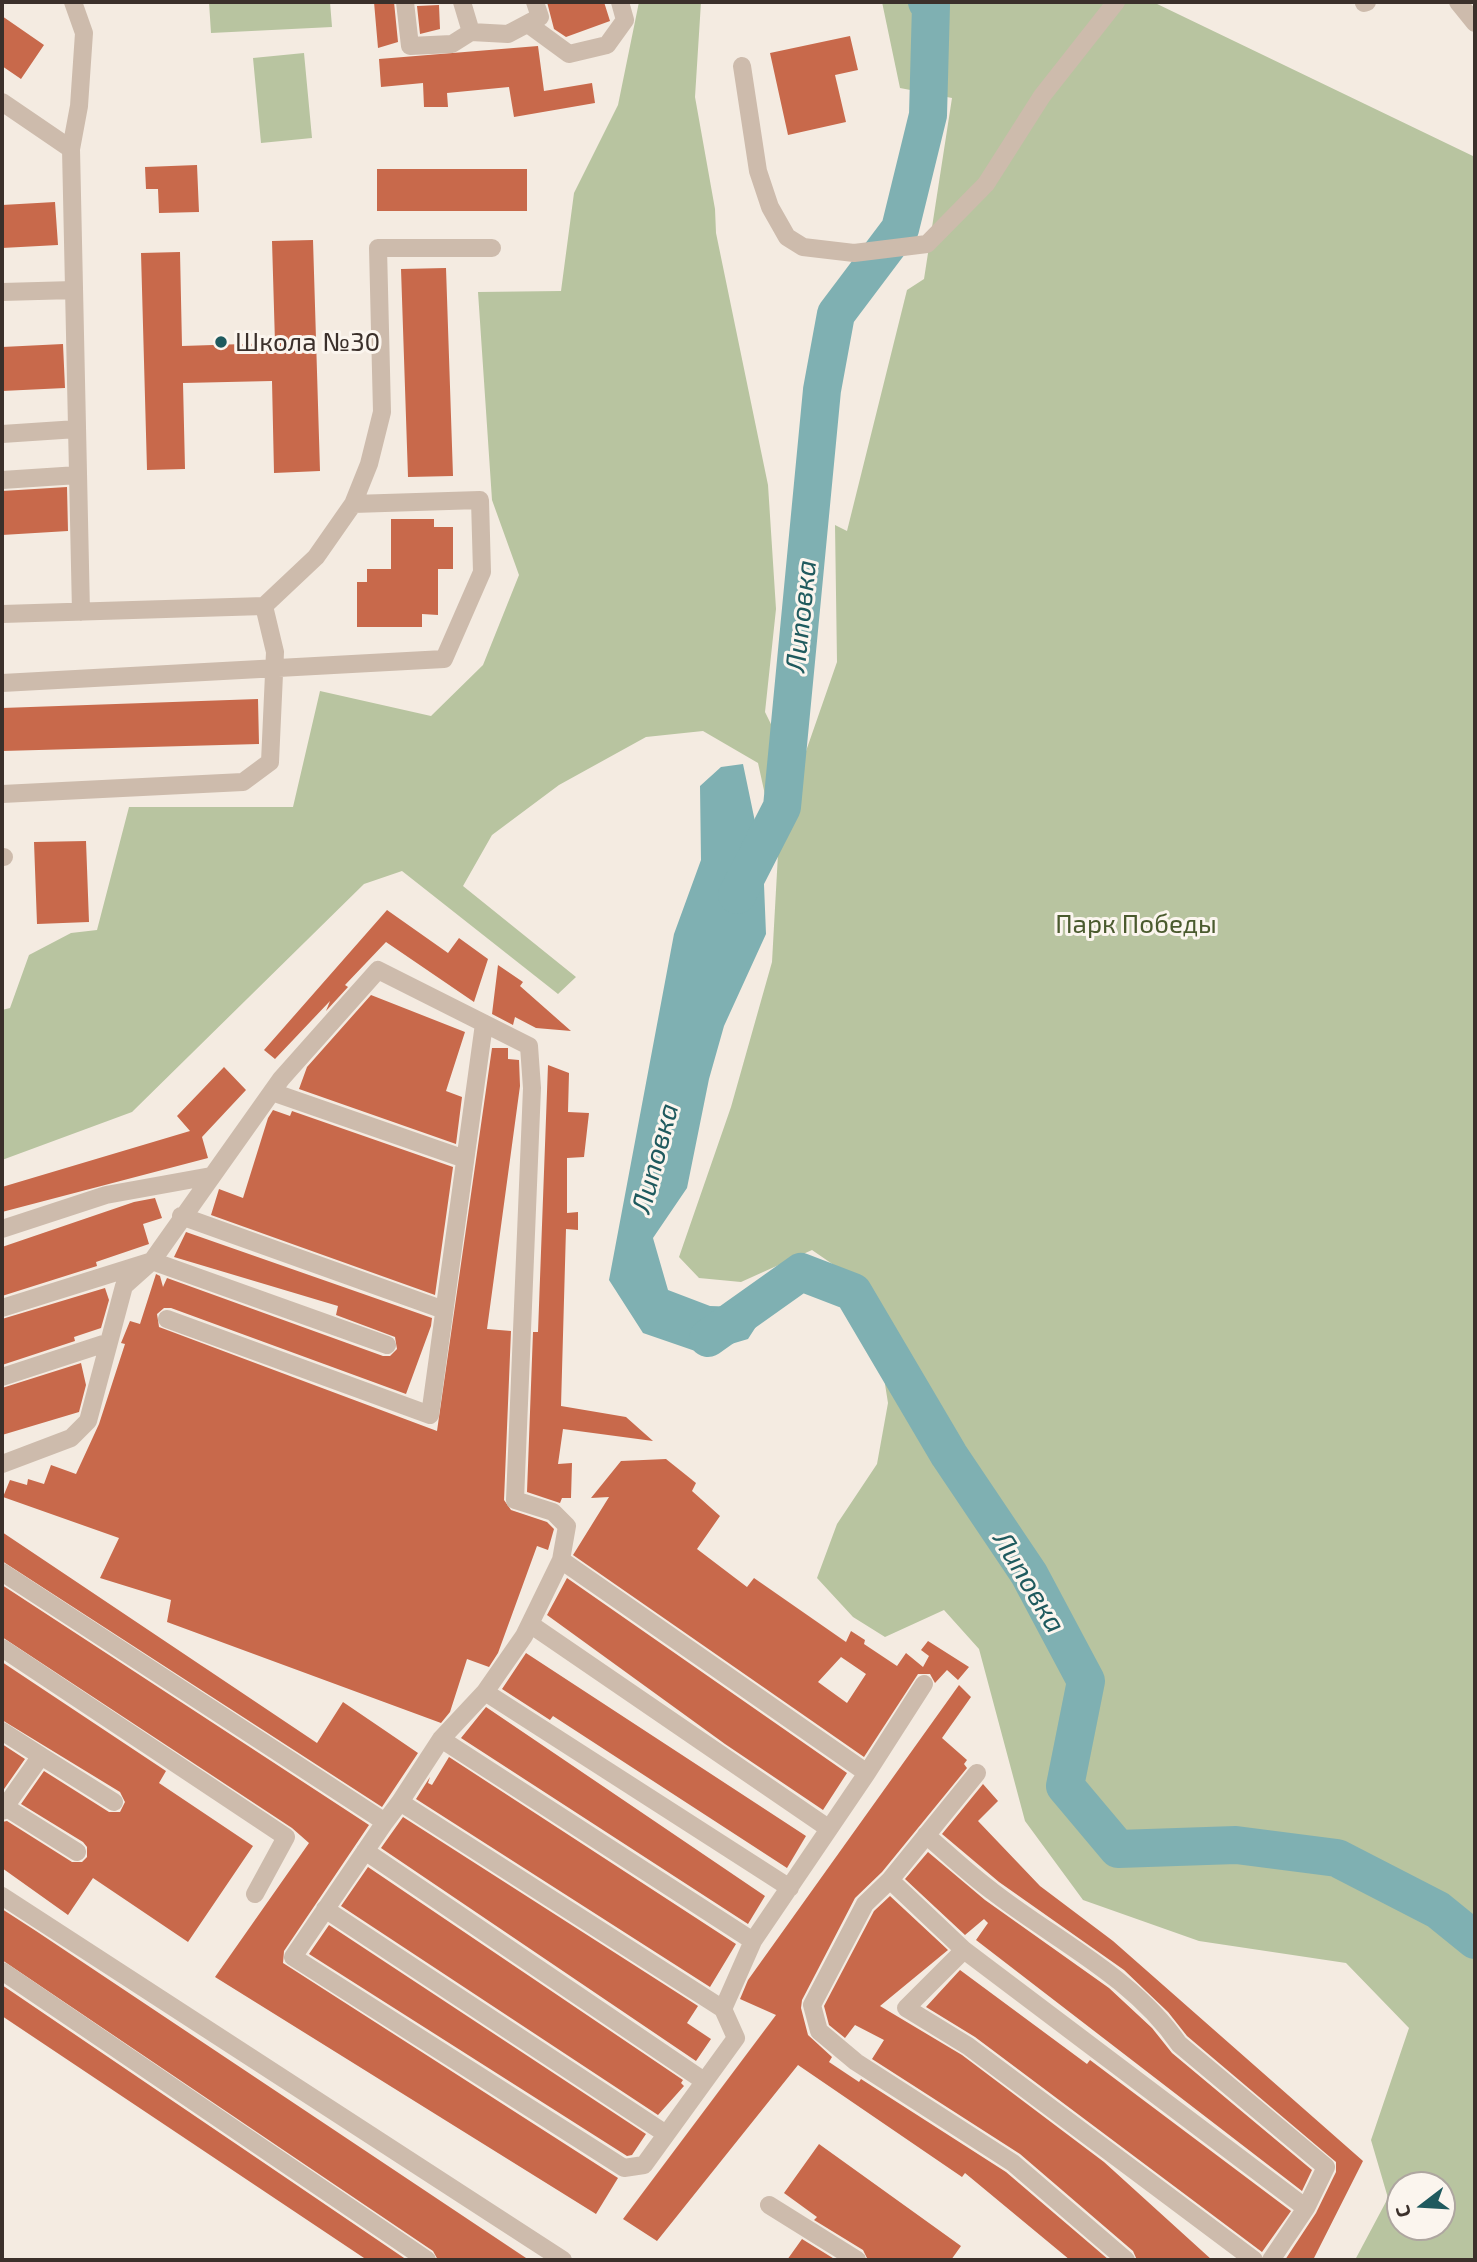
<!DOCTYPE html>
<html>
<head>
<meta charset="utf-8">
<style>
	body { margin:0 }
	#map { position:relative; width:1477px; height:2262px; overflow:hidden; background:#f4ebe1; font-family:"Exo 2",sans-serif }
	canvas { display:block }
	.frame { position:absolute; inset:0; border:4px solid #3b302b; pointer-events:none }
	.north { position:absolute; left:1386px; top:2171px; width:70px; height:70px; box-sizing:border-box; background:#fbf5ee; border:2px solid #aea6a0; border-radius:50%; rotate:253deg; font-size:19px; font-weight:700; line-height:28px; text-align:center; color:#3b302b }
	.north::after { content:''; display:block; margin:auto; width:24px; height:32px; background:#1f5a5e; clip-path:polygon(50% 0,100% 100%,50% 72%,0 100%) }
</style>
</head>
<body>
<div id="map">
<canvas width="1477" height="2262"></canvas>
<div class="frame"></div>
<div class="north">С</div>
</div>
<script>
const g = document.querySelector('canvas').getContext('2d');
g.lineJoin = 'round';
function fillPath(path, color) { g.fillStyle = color; g.fill(path, 'evenodd'); }
function trace(path, color, width, dash) { g.strokeStyle = color; g.lineWidth = width; g.lineCap = dash ? 'butt' : 'round'; g.setLineDash(dash || []); g.stroke(path); }
function drawText(font, color, halo, rows, align = 'center') {
  g.font = font + ' "Exo 2",sans-serif'; g.lineWidth = 6; g.setLineDash([]); g.textBaseline = 'middle'; g.strokeStyle = halo; g.fillStyle = color; for (const [text, x, y, turn = 0] of rows) {
    g.save(); g.translate(x, y); g.rotate((+turn || 0) * Math.PI / 180); g.textAlign = isNaN(turn) ? turn : align; if (halo) g.strokeText(text, 0, 0); g.fillText(text, 0, 0); g.restore();
  }
}
const green = new Path2D(`
	M 209,2 L 330,2 L 332,27 L 211,33 Z
	M 639,2 L 701,2 L 695,97 L 715,209 L 716,233 L 768,485 L 776,609 L 765,712 L 797,777 L 837,662 L 835,525 L 847,531 L 907,290 L 924,279 L 952,98 L 900,88 L 882,2 L 1153,2 L 1475,157 L 1475,2260 L 1355,2260 L 1388,2198 L 1371,2140 L 1409,2028 L 1346,1963 L 1199,1941 L 1083,1900 L 1025,1821 L 979,1649 L 944,1610 L 885,1637 L 853,1617 L 817,1578 L 837,1524 L 877,1464 L 888,1403 L 870,1290 L 812,1250 L 741,1282 L 699,1278 L 679,1257 L 731,1107 L 772,962 L 778,854 L 758,763 L 703,731 L 646,737 L 559,785 L 492,835 L 463,886 L 576,977 L 558,994 L 402,871 L 364,884 L 132,1112 L 2,1160 L 2,1010 L 10,1008 L 29,955 L 71,933 L 97,930 L 129,807 L 293,807 L 320,691 L 431,716 L 483,665 L 519,575 L 492,500 L 478,292 L 561,291 L 574,193 L 618,105 ZM 1400,2185 L 1442,2185 L 1442,2227 L 1400,2227 Z
	M 304,53 L 312,138 L 261,143 L 253,58 Z`);
const water = new Path2D(`
	M 743,764 L 763,860 L 766,934 L 724,1026 L 709,1079 L 687,1188 L 653,1238 L 668,1290 L 710,1306 L 768,1308 L 748,1339 L 701,1353 L 643,1333 L 609,1280 L 674,934 L 701,860 L 700,786 L 721,767 Z`);
const river = new Path2D(`
	M 737,895 L 782,807 L 822,390 L 836,314 L 900,229 L 928,115 L 931,5 L 927,2
	M 708,1338 L 801,1272 L 853,1292 L 949,1455 L 1029,1574 L 1086,1681 L 1065,1786 L 1118,1849 L 1236,1845 L 1337,1858 L 1438,1910 L 1475,1940`);
const building = new Path2D(`
	M 374,2 L 394,2 L 398,42 L 378,48 Z
	M 547,2 L 604,2 L 610,21 L 566,37 L 554,29 Z
	M 439,5 L 440,29 L 420,34 L 417,6 Z
	M 2,16 L 44,45 L 21,79 L 2,66 Z
	M 850,36 L 858,70 L 835,75 L 846,122 L 788,135 L 770,53 Z
	M 538,46 L 544,91 L 592,83 L 595,103 L 514,117 L 509,87 L 447,93 L 448,107 L 424,107 L 423,83 L 381,87 L 379,59 Z
	M 197,165 L 199,212 L 159,213 L 158,189 L 146,189 L 145,167 Z
	M 377,169 L 527,169 L 527,211 L 377,211 Z
	M 55,202 L 58,245 L 2,248 L 2,205 Z
	M 313,240 L 320,471 L 274,473 L 272,381 L 183,383 L 185,469 L 147,470 L 141,253 L 180,252 L 182,346 L 275,343 L 272,241 Z
	M 446,268 L 453,476 L 408,477 L 401,269 Z
	M 63,344 L 65,388 L 2,391 L 2,347 Z
	M 67,487 L 68,531 L 2,535 L 2,491 Z
	M 391,519 L 434,519 L 434,527 L 453,527 L 453,569 L 438,569 L 438,615 L 422,614 L 422,627 L 357,627 L 357,582 L 367,582 L 367,569 L 391,569 Z
	M 258,699 L 259,744 L 2,751 L 2,708 Z
	M 86,841 L 89,922 L 37,924 L 34,842 Z
	M 387,910 L 448,953 L 459,938 L 488,959 L 474,1002 L 386,942 L 345,985 L 348,987 L 326,1011 L 330,1001 L 275,1059 L 264,1050 Z
	M 498,965 L 523,982 L 520,986 L 571,1031 L 536,1028 L 515,1017 L 513,1025 L 492,1014 Z
	M 371,995 L 465,1032 L 446,1091 L 462,1097 L 456,1144 L 299,1089 L 307,1067 Z
	M 492,1048 L 508,1048 L 508,1059 L 519,1060 L 520,1086 L 487,1329 L 511,1331 L 504,1500 L 511,1510 L 547,1522 L 554,1529 L 548,1550 L 537,1546 L 498,1653 L 489,1667 L 467,1659 L 450,1712 L 441,1723 L 167,1622 L 171,1600 L 100,1578 L 119,1538 L 3,1497 L 10,1480 L 27,1485 L 28,1479 L 44,1484 L 51,1465 L 76,1474 L 99,1424 L 125,1344 L 121,1343 L 130,1321 L 140,1324 L 156,1274 L 160,1276 L 163,1287 L 167,1278 L 383,1356 L 390,1356 L 397,1349 L 395,1337 L 336,1315 L 338,1306 L 174,1257 L 186,1232 L 432,1318 L 431,1326 L 406,1394 L 171,1308 L 164,1308 L 157,1314 L 159,1327 L 437,1431 Z
	M 548,1065 L 569,1073 L 568,1112 L 589,1113 L 584,1157 L 567,1158 L 567,1213 L 578,1212 L 578,1230 L 566,1229 L 561,1406 L 626,1417 L 653,1441 L 563,1429 L 558,1464 L 572,1463 L 571,1498 L 562,1498 L 560,1503 L 527,1492 L 533,1332 L 538,1332 Z
	M 224,1067 L 246,1090 L 202,1137 L 208,1158 L 2,1212 L 2,1187 L 190,1131 L 177,1116 Z
	M 273,1110 L 290,1116 L 292,1111 L 453,1167 L 435,1295 L 211,1215 L 219,1189 L 243,1198 L 268,1118 Z
	M 155,1198 L 162,1218 L 143,1224 L 149,1244 L 96,1262 L 97,1266 L 2,1296 L 2,1247 L 134,1202 Z
	M 105,1288 L 109,1300 L 101,1328 L 74,1337 L 75,1341 L 2,1365 L 2,1319 Z
	M 81,1363 L 86,1385 L 79,1412 L 2,1435 L 2,1388 Z
	M 666,1459 L 696,1483 L 692,1491 L 720,1516 L 697,1549 L 747,1587 L 754,1578 L 846,1642 L 851,1631 L 865,1640 L 864,1644 L 897,1666 L 906,1653 L 923,1667 L 929,1656 L 921,1650 L 928,1641 L 969,1667 L 958,1680 L 947,1670 L 935,1683 L 930,1674 L 918,1674 L 864,1757 L 573,1555 L 609,1497 L 591,1498 L 621,1461 ZM 841,1657 L 866,1674 L 847,1703 L 818,1682 Z
	M 2,1532 L 317,1743 L 343,1702 L 418,1753 L 382,1807 L 2,1561 Z
	M 567,1578 L 847,1773 L 823,1810 L 725,1744 L 547,1615 Z
	M 2,1585 L 369,1825 L 284,1951 L 283,1963 L 618,2178 L 596,2214 L 215,1977 L 309,1843 L 292,1828 L 2,1637 Z
	M 526,1653 L 806,1836 L 787,1868 L 553,1716 L 550,1720 L 502,1689 Z
	M 2,1662 L 166,1771 L 159,1783 L 253,1846 L 188,1942 L 93,1878 L 68,1915 L 2,1868 L 2,1822 L 7,1821 L 72,1862 L 82,1862 L 87,1857 L 87,1847 L 83,1842 L 21,1804 L 44,1771 L 109,1812 L 120,1812 L 125,1802 L 120,1792 L 2,1720 Z
	M 959,1685 L 971,1697 L 942,1738 L 967,1760 L 964,1764 L 967,1768 L 882,1872 L 855,1898 L 802,2000 L 801,2008 L 808,2035 L 832,2057 L 829,2062 L 859,2082 L 861,2079 L 1006,2172 L 1109,2260 L 1070,2260 L 965,2173 L 962,2177 L 798,2065 L 657,2241 L 623,2219 L 776,2015 L 740,1999 L 748,1980 Z
	M 486,1707 L 765,1896 L 748,1924 L 461,1738 Z
	M 2,1744 L 25,1759 L 2,1792 Z
	M 449,1757 L 736,1944 L 710,1987 L 416,1799 L 430,1777 L 428,1783 L 432,1785 Z
	M 983,1784 L 998,1801 L 978,1821 L 1040,1886 L 1113,1941 L 1363,2161 L 1313,2260 L 1285,2260 L 1316,2213 L 1336,2172 L 1336,2162 L 1187,2036 L 1168,2012 L 1124,1970 L 999,1882 L 942,1834 Z
	M 403,1817 L 698,2006 L 687,2023 L 711,2039 L 696,2061 L 381,1848 Z
	M 928,1852 L 985,1900 L 1109,1988 L 1152,2028 L 1172,2053 L 1312,2170 L 1302,2191 L 976,1940 L 988,1923 L 984,1919 L 965,1935 L 905,1879 Z
	M 368,1867 L 683,2080 L 681,2083 L 684,2086 L 658,2115 L 341,1906 Z
	M 890,1896 L 948,1950 L 880,2006 L 962,2055 L 1104,2162 L 1212,2260 L 1137,2260 L 1133,2251 L 1020,2154 L 872,2059 L 884,2040 L 855,2025 L 845,2038 L 829,2025 L 824,2006 L 874,1911 Z
	M 2,1909 L 36,1931 L 529,2260 L 438,2260 L 433,2251 L 2,1960 Z
	M 329,1925 L 646,2134 L 632,2155 L 627,2156 L 309,1954 Z
	M 960,1970 L 1087,2064 L 1090,2060 L 1291,2211 L 1262,2252 L 975,2037 L 926,2007 Z
	M 2,1985 L 407,2260 L 367,2260 L 2,2016 Z
	M 819,2144 L 961,2246 L 951,2260 L 868,2260 L 863,2250 L 814,2220 L 817,2217 L 784,2193 Z
	M 802,2239 L 836,2260 L 787,2260 Z`);
const minor = new Path2D(`
	M 405,2 L 410,46 L 452,44 L 471,32
	M 462,2 L 471,32 L 508,34 L 540,17 L 535,2
	M 1458,2 L 1475,23
	M 1364,3 L 1367,2
	M 528,24 L 569,54 L 607,45 L 625,20 L 620,2
	M 742,66 L 758,171 L 770,207 L 787,237 L 803,247 L 854,253 L 927,244 L 986,184 L 1042,96 L 1116,2
	M 2,102 L 71,149 L 81,612
	M 71,149 L 79,106 L 84,33 L 73,2
	M 2,292 L 74,290
	M 2,434 L 77,429
	M 2,480 L 78,475
	M 2,614 L 264,606 L 316,557 L 353,504 L 369,464 L 382,412 L 378,248 L 492,248
	M 2,683 L 444,659 L 482,572 L 480,500 L 353,504
	M 2,794 L 243,782 L 270,762 L 275,652 L 264,606
	M 2,857 L 4,857
	M 272,1092 L 465,1159
	M 181,1216 L 444,1310
	M 2,1229 L 106,1195 L 211,1176
	M 2,1308 L 152,1261 L 387,1345
	M 167,1319 L 430,1415 L 484,1024
	M 2,1377 L 103,1344
	M 2,1464 L 71,1438 L 88,1421 L 124,1286 L 152,1261 L 281,1079 L 378,970 L 529,1046 L 532,1088 L 515,1500 L 553,1512 L 567,1526 L 561,1560 L 867,1773 L 753,1941 L 723,2009 L 400,1802 L 385,1822 L 2,1572
	M 530,1624 L 828,1828
	M 2,1648 L 286,1837 L 255,1894
	M 485,1692 L 790,1888
	M 2,1731 L 41,1756 L 2,1811
	M 441,1739 L 753,1941
	M 41,1756 L 114,1802
	M 867,1773 L 924,1684
	M 977,1773 L 890,1880 L 964,1950 L 906,2008 L 968,2046 L 1254,2260
	M 400,1802 L 441,1739 L 485,1692 L 524,1636 L 561,1560
	M 2,1805 L 77,1852
	M 385,1822 L 293,1957 L 624,2168 L 644,2165 L 736,2038 L 723,2009
	M 926,1835 C 948,1854 969,1874 992,1891 C 1055,1940 1133,1977 1179,2044 L 1326,2167 L 1306,2208
	M 365,1851 L 704,2081
	M 890,1880 L 865,1904 L 812,2005 L 819,2031 L 856,2062 L 1013,2163 L 1126,2260
	M 2,1896 L 563,2260
	M 325,1909 L 666,2134
	M 964,1950 L 1306,2208 L 1271,2260
	M 2,1971 L 427,2260
	M 769,2205 L 857,2260`);
const markers = [
	[221,342,7,"#1f5a5e"]
];
const poiNames = [
	["Школа №30",235,342]
];
const parkNames = [
	["Парк Победы",1136,924]
];
const waterNames = [
	["Липовка",801,616,-84],
	["Липовка",655,1158,-75],
	["Липовка",1029,1582,59]
];
fillPath(green, '#b8c4a0');
fillPath(water, '#7fb0b2');
trace(river, '#7fb0b2', 38);
fillPath(building, '#c8694b');
trace(minor, '#cdbbac', 18);
for (const [x, y, r, color] of markers) { const dot = new Path2D(); dot.arc(x, y, r, 0, 2 * Math.PI); g.fillStyle = color; g.fill(dot); trace(dot, '#fbf5ee', 2.5); }
drawText('26px', '#3b302b', '#fbf5ee', poiNames, 'left');
drawText('26px', '#4a5a2e', '#fbf5ee', parkNames);
drawText('italic 28px', '#1f5a5e', '#fbf5ee', waterNames);
</script>
</body>
</html>
